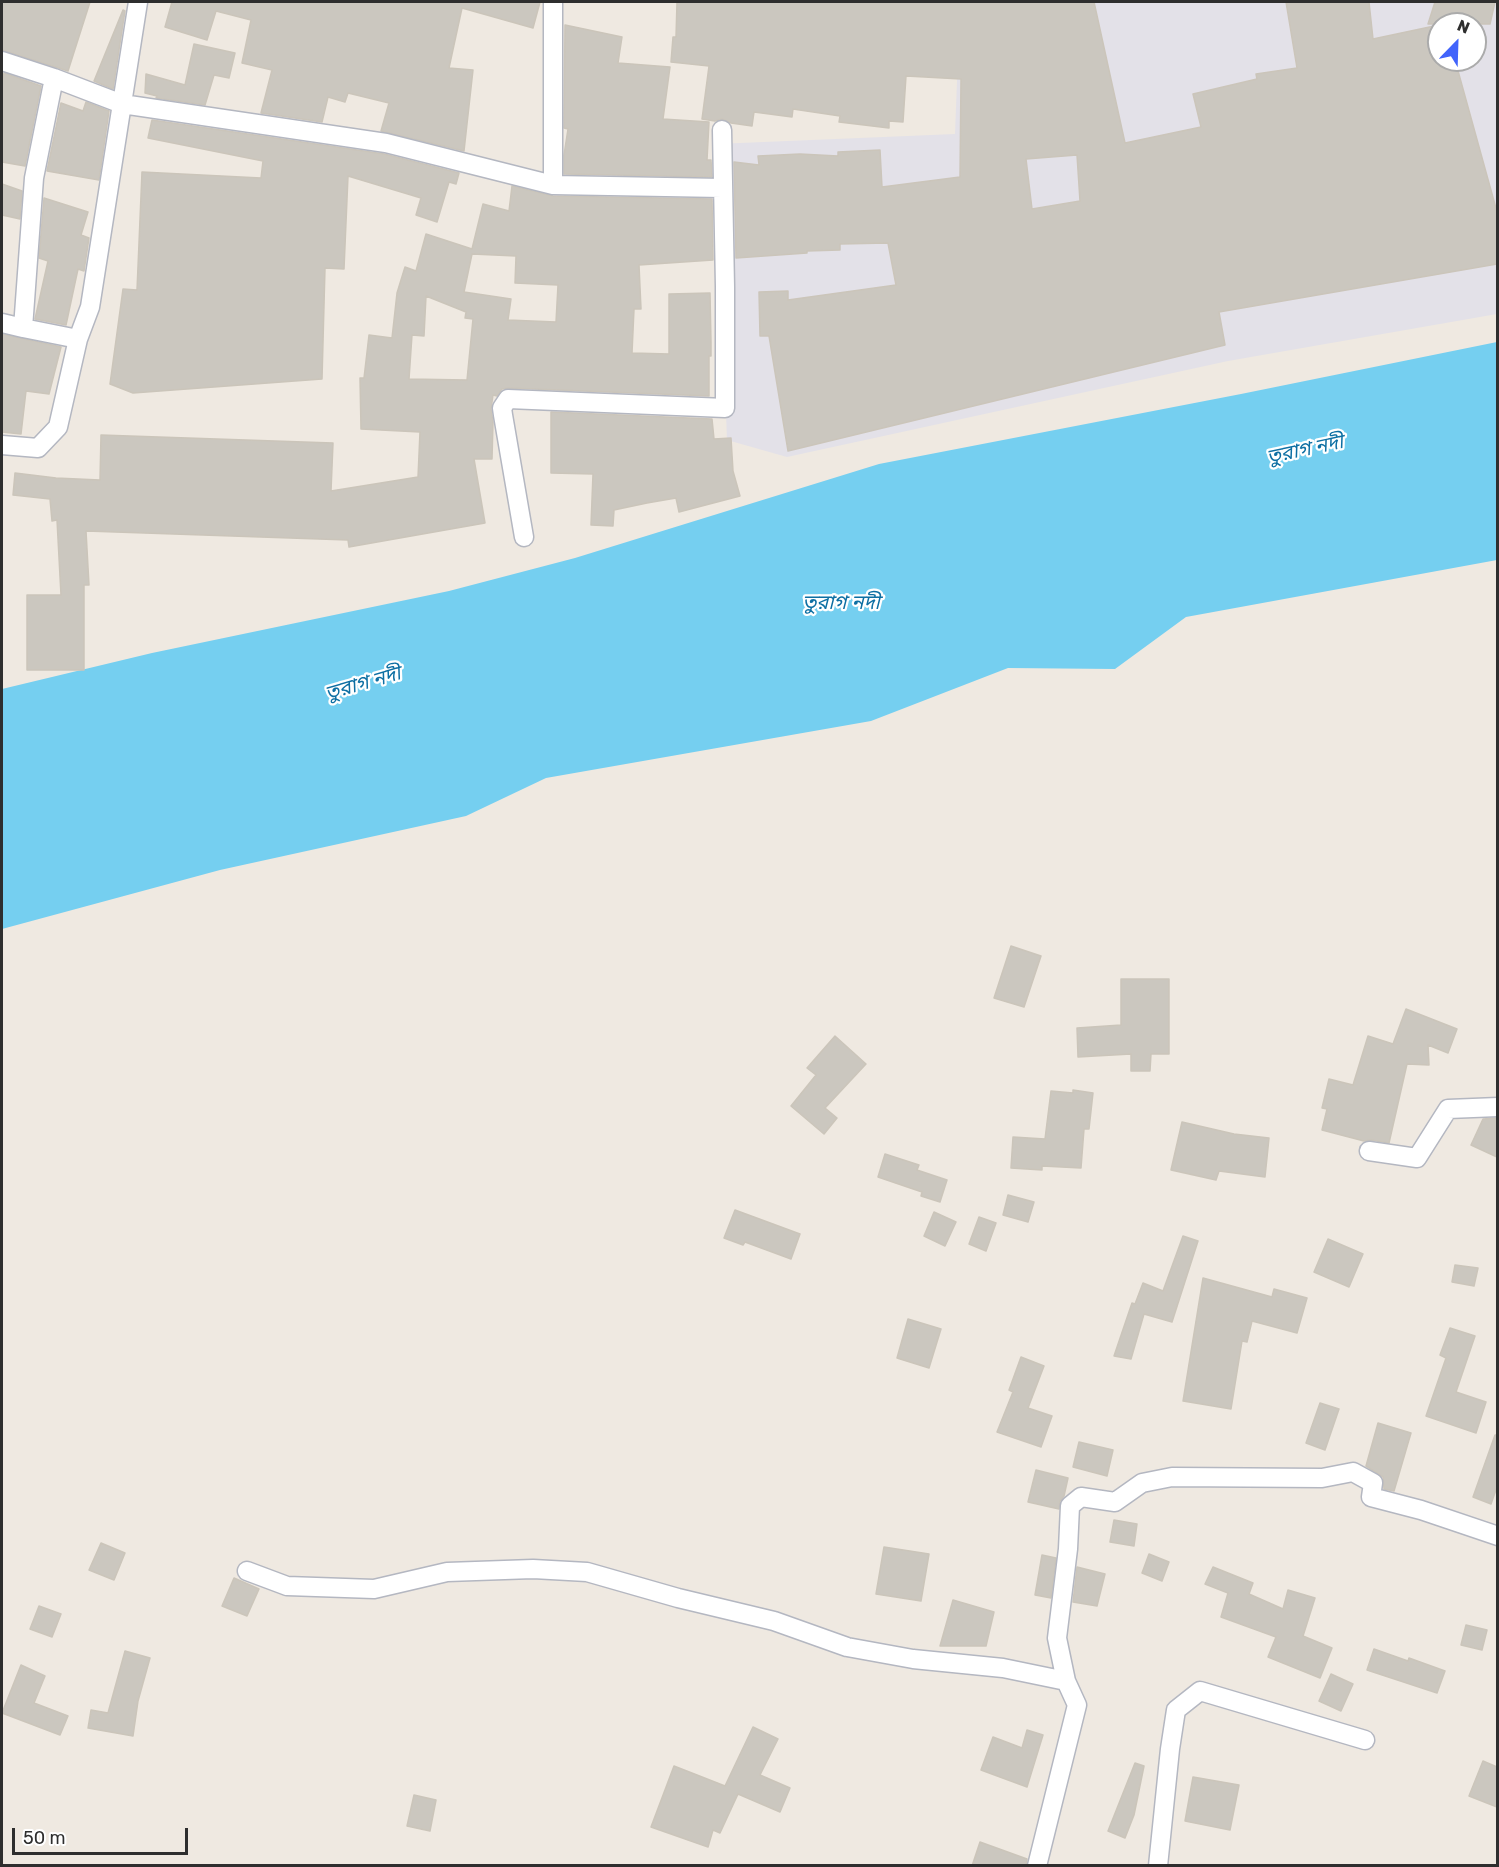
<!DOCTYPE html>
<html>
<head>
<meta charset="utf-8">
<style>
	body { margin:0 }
	#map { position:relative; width:1499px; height:1867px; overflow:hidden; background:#efe9e1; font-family:Rubik,sans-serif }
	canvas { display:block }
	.frame { position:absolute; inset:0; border:3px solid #2e2e2e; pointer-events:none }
	.north { position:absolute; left:1427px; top:12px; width:60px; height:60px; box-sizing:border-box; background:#fff; border:2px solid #ababab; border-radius:50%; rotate:23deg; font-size:16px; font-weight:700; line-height:24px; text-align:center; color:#2e2e2e }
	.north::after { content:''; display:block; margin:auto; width:21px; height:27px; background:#4264fb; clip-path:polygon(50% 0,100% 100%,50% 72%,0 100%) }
	.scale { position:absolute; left:12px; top:1828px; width:176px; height:27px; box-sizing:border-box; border:3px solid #2e2e2e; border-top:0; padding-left:8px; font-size:18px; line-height:21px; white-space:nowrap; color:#2e2e2e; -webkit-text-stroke:4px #fff; paint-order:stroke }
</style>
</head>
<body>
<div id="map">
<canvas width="1499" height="1867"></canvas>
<div class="frame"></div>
<div class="north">N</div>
<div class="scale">50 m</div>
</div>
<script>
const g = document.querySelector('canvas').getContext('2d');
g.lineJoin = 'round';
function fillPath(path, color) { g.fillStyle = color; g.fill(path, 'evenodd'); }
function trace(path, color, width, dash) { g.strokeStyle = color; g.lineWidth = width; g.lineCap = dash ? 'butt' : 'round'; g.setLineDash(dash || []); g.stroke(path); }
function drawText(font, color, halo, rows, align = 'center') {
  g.font = font + ' Rubik,"Noto Sans Bengali",sans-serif'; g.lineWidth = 4.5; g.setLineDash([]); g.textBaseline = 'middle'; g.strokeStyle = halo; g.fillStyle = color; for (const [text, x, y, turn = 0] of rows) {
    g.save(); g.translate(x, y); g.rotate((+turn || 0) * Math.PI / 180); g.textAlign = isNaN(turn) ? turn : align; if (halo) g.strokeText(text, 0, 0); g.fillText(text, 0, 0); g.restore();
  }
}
const industrial = new Path2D(`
	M 960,2 L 1497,2 L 1497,314 L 1228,361 L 787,457 L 727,440 L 716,144 L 955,134 ZM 1439,24 L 1475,24 L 1475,60 L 1439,60 Z`);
const water = new Path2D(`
	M 1497,342 L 1497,560 L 1186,617 L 1115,669 L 1008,668 L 871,721 L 546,778 L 466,816 L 220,870 L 2,929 L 2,689 L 152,653 L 449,591 L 575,558 L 879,464 L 1241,394 Z`);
const building = new Path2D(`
	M 2,2 L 90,2 L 68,71 L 2,50 Z
	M 172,2 L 540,2 L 533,28 L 462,8 L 449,68 L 473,70 L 464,151 L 381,131 L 389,103 L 348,93 L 345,102 L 328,97 L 322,122 L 261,113 L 272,70 L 242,63 L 251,20 L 216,11 L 207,40 L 165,27 Z
	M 677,2 L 1094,2 L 1125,143 L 1201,127 L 1193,94 L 1257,79 L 1256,74 L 1297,68 L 1286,2 L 1369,2 L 1373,39 L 1439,25 L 1439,60 L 1455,60 L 1497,212 L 1497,264 L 1219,312 L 1225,345 L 788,451 L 769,336 L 760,336 L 759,292 L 788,291 L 788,300 L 896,285 L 888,243 L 840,244 L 840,250 L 807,251 L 807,253 L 736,258 L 734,162 L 759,165 L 758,156 L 800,154 L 838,156 L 838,152 L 880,150 L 882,187 L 960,177 L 961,79 L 906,76 L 903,122 L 889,121 L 889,128 L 839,122 L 840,116 L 793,109 L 792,117 L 754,112 L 752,126 L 731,123 L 722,119 L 715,121 L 702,119 L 709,66 L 671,62 L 673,37 L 676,37 ZM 1077,155 L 1080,201 L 1032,209 L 1026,159 Z
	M 1435,2 L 1495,2 L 1490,24 L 1428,24 Z
	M 123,10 L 125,11 L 113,89 L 94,81 Z
	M 565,25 L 622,37 L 618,63 L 670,67 L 663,119 L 709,122 L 707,160 L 711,160 L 712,177 L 564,174 L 564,155 L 568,129 L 564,128 Z
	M 194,44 L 235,53 L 229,78 L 214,75 L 205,105 L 156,98 L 157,96 L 145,93 L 146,74 L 185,85 Z
	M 4,73 L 41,86 L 25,166 L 2,162 L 2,81 Z
	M 86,102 L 109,111 L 99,180 L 47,171 L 61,103 L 83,111 Z
	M 152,120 L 384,154 L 459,173 L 456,184 L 449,182 L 437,222 L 416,215 L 421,198 L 348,176 L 344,269 L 325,268 L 322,379 L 133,393 L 110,384 L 123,289 L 137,290 L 142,172 L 261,178 L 263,161 L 148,138 Z
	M 2,184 L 22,191 L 20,219 L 2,215 Z
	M 512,186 L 553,196 L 712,199 L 713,260 L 639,265 L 641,309 L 634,309 L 632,353 L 669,354 L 669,294 L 710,293 L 711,343 L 711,356 L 709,356 L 709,396 L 508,388 L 502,389 L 497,396 L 493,395 L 491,409 L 493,422 L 492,459 L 474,459 L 485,523 L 349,547 L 348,540 L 86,531 L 89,585 L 84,585 L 84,670 L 27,670 L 27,595 L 61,595 L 57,520 L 52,521 L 50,499 L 13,495 L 15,473 L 56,478 L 100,480 L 101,435 L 333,443 L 331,491 L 418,477 L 420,432 L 361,429 L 360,378 L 364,378 L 369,335 L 392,338 L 397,293 L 405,267 L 416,271 L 426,234 L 472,249 L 483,204 L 509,211 ZM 472,254 L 516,256 L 515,283 L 558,285 L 556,322 L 508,320 L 511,299 L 464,292 ZM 426,296 L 466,312 L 465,318 L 473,319 L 467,380 L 409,379 L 412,335 L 424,336 Z
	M 44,198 L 88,212 L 81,235 L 89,238 L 84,271 L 78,269 L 66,325 L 35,319 L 48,261 L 39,258 Z
	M 2,334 L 61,347 L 49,394 L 26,391 L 21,434 L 2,432 Z
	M 551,412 L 712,419 L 714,439 L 731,438 L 733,471 L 740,496 L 679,512 L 676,498 L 647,503 L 614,510 L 613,526 L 591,525 L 593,474 L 551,473 Z
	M 1011,946 L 1041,956 L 1024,1007 L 994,998 Z
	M 1121,979 L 1169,979 L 1169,1054 L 1151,1054 L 1150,1071 L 1131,1071 L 1131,1054 L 1078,1057 L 1077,1028 L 1121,1025 Z
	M 1406,1009 L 1457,1029 L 1448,1053 L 1428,1045 L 1429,1065 L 1407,1064 L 1389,1143 L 1371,1140 L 1364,1141 L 1322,1130 L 1327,1109 L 1322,1108 L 1329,1079 L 1353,1085 L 1368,1036 L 1393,1044 Z
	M 835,1036 L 866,1064 L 825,1108 L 837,1118 L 824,1134 L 791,1106 L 816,1075 L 807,1068 Z
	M 1073,1090 L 1093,1093 L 1089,1129 L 1084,1129 L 1081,1168 L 1042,1166 L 1042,1170 L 1011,1168 L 1013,1137 L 1045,1139 L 1051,1091 L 1073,1093 Z
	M 1497,1118 L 1497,1157 L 1471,1145 L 1483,1119 Z
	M 1182,1122 L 1234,1134 L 1269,1138 L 1265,1177 L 1219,1171 L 1216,1180 L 1171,1170 Z
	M 885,1154 L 919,1165 L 917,1170 L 947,1180 L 940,1202 L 921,1196 L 922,1192 L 878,1177 Z
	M 1008,1195 L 1034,1202 L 1028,1222 L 1003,1215 Z
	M 735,1210 L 800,1234 L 791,1259 L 745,1242 L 743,1245 L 724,1238 Z
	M 934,1212 L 956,1222 L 945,1246 L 924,1236 Z
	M 979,1217 L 996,1223 L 986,1251 L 969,1244 Z
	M 1183,1236 L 1198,1241 L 1172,1322 L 1144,1314 L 1131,1359 L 1114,1356 L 1132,1303 L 1135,1304 L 1143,1283 L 1163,1291 Z
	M 1328,1239 L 1363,1254 L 1349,1287 L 1314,1272 Z
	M 1455,1265 L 1478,1268 L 1474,1286 L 1452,1282 Z
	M 1203,1278 L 1272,1297 L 1274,1289 L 1307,1298 L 1297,1333 L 1252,1321 L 1247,1342 L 1242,1341 L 1231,1409 L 1183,1401 Z
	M 908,1319 L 941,1329 L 929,1368 L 897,1358 Z
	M 1450,1328 L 1475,1336 L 1456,1392 L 1486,1402 L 1476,1433 L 1426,1416 L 1446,1358 L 1440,1355 Z
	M 1021,1357 L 1044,1366 L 1028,1408 L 1052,1416 L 1041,1447 L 997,1432 L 1013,1392 L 1009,1390 Z
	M 1320,1403 L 1339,1409 L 1325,1450 L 1306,1443 Z
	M 1378,1423 L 1411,1433 L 1394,1491 L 1384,1489 L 1383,1477 L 1366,1466 Z
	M 1495,1435 L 1497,1435 L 1497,1487 L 1491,1504 L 1473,1497 Z
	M 1079,1442 L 1113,1450 L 1107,1476 L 1073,1467 Z
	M 1036,1470 L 1068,1478 L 1064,1496 L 1060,1501 L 1059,1509 L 1028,1502 Z
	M 1114,1520 L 1137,1524 L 1134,1546 L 1110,1542 Z
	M 101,1543 L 125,1553 L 114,1580 L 89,1570 Z
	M 884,1547 L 929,1554 L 921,1601 L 876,1594 Z
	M 1149,1554 L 1169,1562 L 1162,1581 L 1142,1573 Z
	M 1042,1555 L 1056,1558 L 1051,1598 L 1035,1595 Z
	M 1077,1567 L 1105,1574 L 1097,1606 L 1073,1602 Z
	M 1213,1567 L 1253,1583 L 1249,1594 L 1283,1609 L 1288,1590 L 1315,1598 L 1303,1636 L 1332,1648 L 1320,1678 L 1268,1657 L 1276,1637 L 1221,1617 L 1228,1593 L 1205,1584 Z
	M 234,1578 L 259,1589 L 247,1616 L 222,1606 Z
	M 953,1600 L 994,1612 L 986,1646 L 940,1646 Z
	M 39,1606 L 61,1614 L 52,1637 L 30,1629 Z
	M 1466,1625 L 1487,1630 L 1482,1650 L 1461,1645 Z
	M 1374,1649 L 1408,1661 L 1409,1658 L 1445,1671 L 1437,1693 L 1367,1670 Z
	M 125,1651 L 150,1658 L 138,1701 L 133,1736 L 88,1728 L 91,1710 L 108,1713 Z
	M 21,1665 L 45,1676 L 34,1703 L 68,1716 L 60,1735 L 2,1713 Z
	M 1331,1674 L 1353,1684 L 1341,1711 L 1319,1701 Z
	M 753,1727 L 778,1739 L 760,1775 L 790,1788 L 780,1812 L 738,1794 L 720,1833 L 713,1830 L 708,1847 L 651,1827 L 674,1766 L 725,1786 Z
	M 1027,1730 L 1043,1735 L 1027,1787 L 981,1770 L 993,1737 L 1022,1748 Z
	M 1483,1761 L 1497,1767 L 1497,1807 L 1469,1796 Z
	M 1135,1763 L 1144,1766 L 1134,1815 L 1125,1838 L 1108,1831 Z
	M 1193,1777 L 1239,1785 L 1230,1830 L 1185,1821 Z
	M 414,1795 L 436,1800 L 430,1831 L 407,1826 Z
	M 980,1842 L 1027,1859 L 1026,1866 L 972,1866 Z`);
const minor = new Path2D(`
	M 553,2 L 553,185
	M 2,61 L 54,78 L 122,104 L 386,143 L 553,185 L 722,188
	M 2,323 L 23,328 L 34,178 L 54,78
	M 23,328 L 78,339
	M 2,445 L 38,448 L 58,427 L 78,339 L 90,307 L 138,2
	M 524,537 L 503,415 L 502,408 L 508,399 L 725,408 L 725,287 L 722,130
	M 1369,1151 L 1417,1158 L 1448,1109 L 1498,1107
	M 247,1571 L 287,1586 L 374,1589 L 447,1572 L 533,1569 L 587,1572 L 678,1598 L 774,1621 L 847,1647 L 913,1659 L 1003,1668 L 1066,1681
	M 1037,1866 L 1077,1705 L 1066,1681 L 1057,1638 L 1068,1549 L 1070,1506 L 1081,1497 L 1115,1502 L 1142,1483 L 1172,1477 L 1322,1478 L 1353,1472 L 1373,1483 L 1371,1497 L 1421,1510 L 1498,1536
	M 1158,1866 L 1170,1749 L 1176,1710 L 1200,1691 L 1365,1740`);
const waterNames = [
	["তুরাগ নদী",1305,450,-12],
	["তুরাগ নদী",841,603],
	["তুরাগ নদী",363,684,-16]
];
fillPath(industrial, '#e3e1e8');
fillPath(water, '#75cff0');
fillPath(building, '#cbc7bf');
trace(building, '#cbc5ba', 1.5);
trace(minor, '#b4b7c1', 21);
trace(minor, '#fff', 18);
drawText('italic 20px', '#0d6fa3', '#fff', waterNames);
</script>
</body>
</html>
